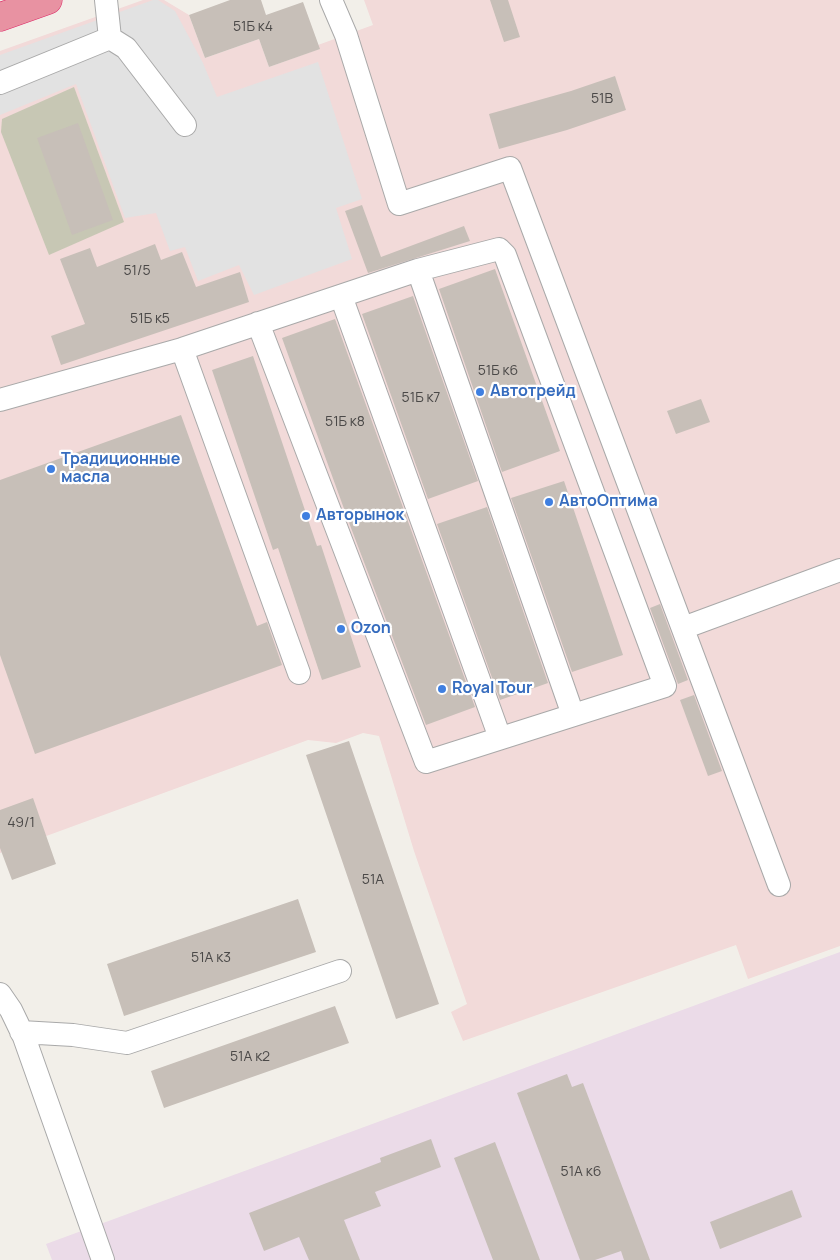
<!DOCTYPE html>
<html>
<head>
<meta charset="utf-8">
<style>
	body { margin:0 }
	canvas { display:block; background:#f2efe9 }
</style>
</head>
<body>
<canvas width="840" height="1260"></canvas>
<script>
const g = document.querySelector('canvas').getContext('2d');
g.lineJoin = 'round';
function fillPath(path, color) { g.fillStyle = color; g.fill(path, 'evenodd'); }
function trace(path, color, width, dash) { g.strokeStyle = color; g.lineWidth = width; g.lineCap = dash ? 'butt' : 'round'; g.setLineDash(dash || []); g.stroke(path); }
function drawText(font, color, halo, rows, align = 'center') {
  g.font = font + ' Manrope,sans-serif'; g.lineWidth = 4.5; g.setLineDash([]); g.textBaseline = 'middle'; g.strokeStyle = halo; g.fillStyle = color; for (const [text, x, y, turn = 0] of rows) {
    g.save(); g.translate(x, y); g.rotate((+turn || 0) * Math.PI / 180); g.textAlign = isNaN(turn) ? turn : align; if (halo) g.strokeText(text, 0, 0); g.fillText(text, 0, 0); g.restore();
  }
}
const commercial = new Path2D(`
	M 143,0 L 164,0 L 189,15 L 205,58 L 259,39 L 269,67 L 319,49 L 318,45 L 373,25 L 364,0 L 840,0 L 840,946 L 748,979 L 736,945 L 463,1041 L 451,1012 L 467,1004 L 414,851 L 379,736 L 363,733 L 336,743 L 308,740 L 0,853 L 0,51 Z`);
const industrial = new Path2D(`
	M 840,952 L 840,1260 L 52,1260 L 46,1244 Z`);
const construction = new Path2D(`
	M 74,87 L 124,222 L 49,255 L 1,132 L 2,119 Z`);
const parking = new Path2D(`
	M 153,0 L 158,0 L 175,11 L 203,63 L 217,97 L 318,62 L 362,199 L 336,208 L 352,259 L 254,295 L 239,265 L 198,281 L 185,247 L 170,251 L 156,213 L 125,218 L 76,84 L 0,115 L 0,55 Z`);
const building = new Path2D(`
	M 230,0 L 261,0 L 266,15 L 303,2 L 320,49 L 269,67 L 259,39 L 205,58 L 189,15 Z
	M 490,0 L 508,0 L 520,37 L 504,42 Z
	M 615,76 L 626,110 L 567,130 L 499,149 L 489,114 L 571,91 Z
	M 78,123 L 113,220 L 72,235 L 37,138 Z
	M 362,205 L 381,257 L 464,226 L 470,241 L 368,273 L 345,211 Z
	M 155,244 L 161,260 L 182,252 L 196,287 L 240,272 L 249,302 L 61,365 L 51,336 L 85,324 L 60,259 L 90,248 L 97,267 Z
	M 495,269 L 560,451 L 502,472 L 439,289 Z
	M 413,296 L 478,481 L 428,499 L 362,314 Z
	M 335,319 L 475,707 L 426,725 L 351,528 L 282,338 Z
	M 253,356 L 317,546 L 321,545 L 361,667 L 322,680 L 278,548 L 273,550 L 212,370 Z
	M 701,399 L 710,422 L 676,434 L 667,411 Z
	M 181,415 L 257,626 L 267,622 L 282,665 L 35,754 L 0,655 L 0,480 Z
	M 564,481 L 623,655 L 572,672 L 511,498 Z
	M 487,507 L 548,683 L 500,700 L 437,524 Z
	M 660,604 L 688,680 L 678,684 L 650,608 Z
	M 694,695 L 722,771 L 708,776 L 680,700 Z
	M 349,741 L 439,1004 L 396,1019 L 306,755 Z
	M 33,798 L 56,864 L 12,880 L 0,848 L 0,810 Z
	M 298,899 L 316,952 L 124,1016 L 107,964 Z
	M 335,1006 L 349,1043 L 164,1108 L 151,1071 Z
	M 567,1074 L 572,1087 L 583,1083 L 650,1260 L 624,1260 L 621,1251 L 595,1260 L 580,1260 L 517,1093 Z
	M 431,1139 L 441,1167 L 375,1192 L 381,1206 L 344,1220 L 360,1260 L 309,1260 L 299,1237 L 264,1251 L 249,1213 L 381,1162 L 380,1158 Z
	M 495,1142 L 540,1260 L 493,1260 L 454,1158 Z
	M 792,1190 L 802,1217 L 720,1249 L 710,1222 Z`);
const minor = new Path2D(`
	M 106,0 L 110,38
	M 331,0 L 346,35 L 399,204 L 510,168 L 779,885
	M 0,83 L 110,38 L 126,48 L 185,125
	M 418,270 L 573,715
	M 341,296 L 500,738
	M 182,349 L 299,673
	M 0,400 L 182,349 L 418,270 L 499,249 L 505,255 L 665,686 L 426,762 L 258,323
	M 683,628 L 840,570
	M 0,994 L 11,1010 L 24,1037 L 103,1260
	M 21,1032 L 73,1035 L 127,1043 L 340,971`);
const highway = new Path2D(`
	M 0,17 L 48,0`);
const markers = [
	[480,392,5,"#3f7fe0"],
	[51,469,5,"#3f7fe0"],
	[549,502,5,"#3f7fe0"],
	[306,516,5,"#3f7fe0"],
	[341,629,5,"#3f7fe0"],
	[442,689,5,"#3f7fe0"]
];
const numberNames = [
	["51Б к4",253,27],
	["51В",602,99],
	["51/5",137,271],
	["51Б к5",150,319],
	["51Б к6",498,371],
	["51Б к7",421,398],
	["51Б к8",345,422],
	["49/1",21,823],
	["51А",373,880],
	["51А к3",211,958],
	["51А к2",250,1057],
	["51А к6",581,1172]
];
const shopNames = [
	["Автотрейд",490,392],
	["Традиционные",61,460],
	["масла",61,478],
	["АвтоОптима",559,502],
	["Авторынок",316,516],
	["Ozon",351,629],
	["Royal Tour",452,689]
];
fillPath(commercial, '#f2dad9');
fillPath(industrial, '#ebdbe8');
fillPath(construction, '#c7c7b4');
fillPath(parking, '#e2e2e2');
fillPath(building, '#c7bfb8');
trace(minor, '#a9a9a9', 24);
trace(highway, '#dc2a67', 29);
trace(minor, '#fff', 22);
trace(highway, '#e892a2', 28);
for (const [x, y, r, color] of markers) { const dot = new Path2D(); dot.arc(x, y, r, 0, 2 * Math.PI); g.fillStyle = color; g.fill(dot); trace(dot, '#fff', 2); }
drawText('14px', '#4b4948', null, numberNames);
drawText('bold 16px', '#366cbe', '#fff', shopNames, 'left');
</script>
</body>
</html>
